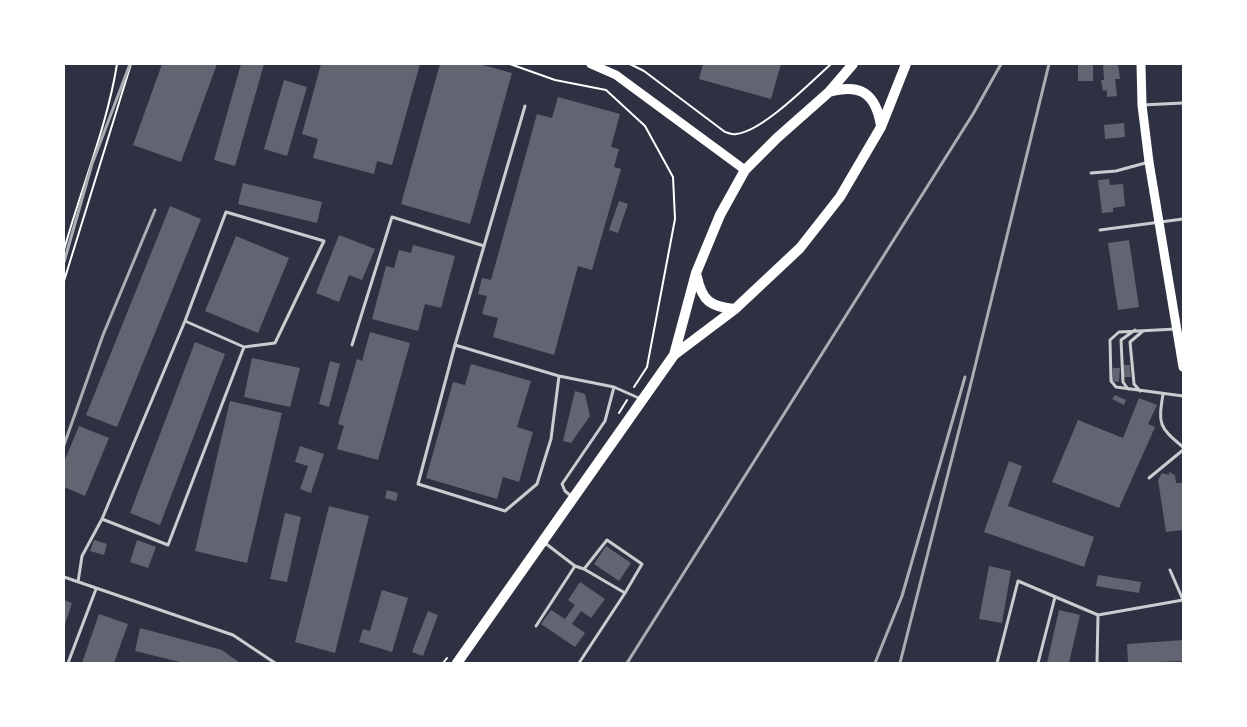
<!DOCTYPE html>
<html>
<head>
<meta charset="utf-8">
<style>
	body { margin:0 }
	#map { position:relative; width:1247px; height:727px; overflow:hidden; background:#2d3142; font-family:Roboto,sans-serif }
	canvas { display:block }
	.frame { position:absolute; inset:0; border:65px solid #fff; pointer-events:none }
</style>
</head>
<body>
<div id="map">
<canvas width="1247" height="727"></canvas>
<div class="frame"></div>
</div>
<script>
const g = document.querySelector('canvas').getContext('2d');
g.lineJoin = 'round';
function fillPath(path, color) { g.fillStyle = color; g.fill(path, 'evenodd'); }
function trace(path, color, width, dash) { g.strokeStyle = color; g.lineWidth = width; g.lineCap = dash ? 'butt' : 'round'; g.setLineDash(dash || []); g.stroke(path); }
const building = new Path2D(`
	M 162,64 L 217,64 L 181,162 L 133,145 Z
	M 241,64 L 264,64 L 235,166 L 214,160 Z
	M 321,64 L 420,64 L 392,165 L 377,161 L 374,174 L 313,158 L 318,139 L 302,134 Z
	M 440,64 L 479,64 L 512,73 L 470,224 L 401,204 Z
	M 703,64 L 781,64 L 771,99 L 699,79 Z
	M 1078,64 L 1093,64 L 1093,81 L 1078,81 Z
	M 1103,64 L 1118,64 L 1120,79 L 1115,79 L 1117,96 L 1107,97 L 1107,90 L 1103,91 L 1101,80 L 1104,80 Z
	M 284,80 L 307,87 L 287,156 L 264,149 Z
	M 558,97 L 620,114 L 611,147 L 619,149 L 614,167 L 621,169 L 592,270 L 578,266 L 554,355 L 493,337 L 498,318 L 482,314 L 487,296 L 478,294 L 482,278 L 491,280 L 537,114 L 552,118 Z
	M 1124,123 L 1125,137 L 1105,139 L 1104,125 Z
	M 1109,179 L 1110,185 L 1123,184 L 1125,206 L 1113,208 L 1113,212 L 1102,213 L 1098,180 Z
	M 243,183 L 322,202 L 317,223 L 238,204 Z
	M 619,201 L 628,204 L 618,233 L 609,230 Z
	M 170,206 L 201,219 L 117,427 L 86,415 Z
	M 339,235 L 375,249 L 362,280 L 349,275 L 339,302 L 316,293 Z
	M 236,236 L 289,258 L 258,333 L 205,311 Z
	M 1129,240 L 1139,307 L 1118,310 L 1108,243 Z
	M 413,245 L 455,256 L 441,308 L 425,304 L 418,331 L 372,319 L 386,266 L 394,268 L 399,250 L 411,253 Z
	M 370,332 L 410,343 L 378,460 L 337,449 L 344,426 L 338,424 L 357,359 L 362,361 Z
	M 195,342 L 225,354 L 160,525 L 130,513 Z
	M 252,358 L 300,368 L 290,407 L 244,397 Z
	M 330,361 L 340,364 L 329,407 L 319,404 Z
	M 471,364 L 531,381 L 517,427 L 533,432 L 519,482 L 503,477 L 497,499 L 426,478 L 453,382 L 465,385 Z
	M 1123,365 L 1130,365 L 1131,377 L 1124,377 Z
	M 1113,368 L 1120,368 L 1119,382 L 1112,381 Z
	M 575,391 L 585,394 L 590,416 L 571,443 L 563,441 Z
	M 1115,395 L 1126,400 L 1124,405 L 1112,399 Z
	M 1139,398 L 1157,405 L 1148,424 L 1155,427 L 1119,508 L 1052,482 L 1078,420 L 1123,438 Z
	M 230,401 L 282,413 L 247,563 L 195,551 Z
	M 79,426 L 109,438 L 85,496 L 64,487 L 64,462 Z
	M 300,446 L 324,454 L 311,493 L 300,489 L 308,466 L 295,462 Z
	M 1009,461 L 1022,466 L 1008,506 L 1094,537 L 1084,567 L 984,532 Z
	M 1169,472 L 1175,475 L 1176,483 L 1182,483 L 1183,530 L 1166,532 L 1158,480 L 1162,473 L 1169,475 Z
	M 387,490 L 398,493 L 396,501 L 385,498 Z
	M 329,506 L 369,516 L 335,653 L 295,642 Z
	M 285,513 L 301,517 L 287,582 L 270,579 Z
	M 94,540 L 107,544 L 104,555 L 90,551 Z
	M 137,540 L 156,547 L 148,568 L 130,562 Z
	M 606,546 L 631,563 L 619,581 L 594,564 Z
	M 989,566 L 1011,571 L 1002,623 L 979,619 Z
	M 1098,575 L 1141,582 L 1139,593 L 1096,586 Z
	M 580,582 L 605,599 L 591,618 L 581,611 L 572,624 L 585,633 L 575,647 L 541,624 L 551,610 L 565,619 L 575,605 L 568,600 Z
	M 382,590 L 408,598 L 392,652 L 359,642 L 363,629 L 370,631 Z
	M 64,600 L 72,603 L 64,627 Z
	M 1059,610 L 1080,615 L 1069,663 L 1047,663 Z
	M 428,611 L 438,615 L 423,656 L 412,652 Z
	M 99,614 L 128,624 L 114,663 L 82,663 Z
	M 140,628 L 222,650 L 240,663 L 184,663 L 135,651 Z
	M 1183,640 L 1183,661 L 1128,663 L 1127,644 Z`);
const path = new Path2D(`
	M 510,64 L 555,80 L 606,90 L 645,126 L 673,177 L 675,219 L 647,367 L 634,387
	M 630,64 L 644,71 L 725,132 C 729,133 733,135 736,134 C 762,132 811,82 831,64
	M 64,250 C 81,188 107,127 117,64
	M 64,281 L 131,64
	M 619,413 L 627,400
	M 443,663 L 447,658`);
const service = new Path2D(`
	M 1142,105 L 1183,103
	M 525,106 L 455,345 L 559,376 L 614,387 L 641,399
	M 1091,173 L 1116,171 L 1149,162
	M 1100,230 L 1183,219
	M 1176,329 L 1119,332 L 1110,340 L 1111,381 L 1116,387 L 1183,396
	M 352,345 L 392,217 L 484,246
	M 455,345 L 418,484 L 505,511 L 537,484 L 551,439 L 559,376
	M 1128,389 L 1123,382 L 1121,340 L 1135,330
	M 1140,391 L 1134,384 L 1130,342 L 1143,331
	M 1163,394 C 1158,425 1159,427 1183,447
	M 1149,478 L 1183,450
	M 571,496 L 565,491 L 562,484 L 605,421 L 614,387
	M 102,519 L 168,545 L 244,347 L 185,321
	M 575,566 L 584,569 L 625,593 L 579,663
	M 584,569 L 607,540 L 642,564 L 625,593
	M 1170,570 L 1183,600
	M 64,577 L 233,635 L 275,663
	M 78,582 L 82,556 L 102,519 L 185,321 L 226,212 L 324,241 L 275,343 L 244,347
	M 536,626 L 575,566 L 545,543
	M 68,663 L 96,589
	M 997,663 L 1018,581 L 1098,615 L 1183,600
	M 1038,663 L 1055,597
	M 1097,663 L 1098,615`);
const secondary = new Path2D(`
	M 591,64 L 616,75 L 745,170
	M 1141,64 L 1142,105 L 1149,162 L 1183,367`);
const primary = new Path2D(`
	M 829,92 C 861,83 876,94 881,126
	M 697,277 C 702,301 711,307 735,309
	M 674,355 L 735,309 L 800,248 L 840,197 L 881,127 L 906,64
	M 457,663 L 674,355 L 696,273 L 720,215 L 745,170 L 777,138 L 829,92 L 853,64`);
const rail = new Path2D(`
	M 64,262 L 92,164 L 130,64
	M 64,445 L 103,335 L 155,210
	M 627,663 L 973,114 L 1001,64
	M 875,663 L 902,596 L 965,377
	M 900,663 L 970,387 L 1049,64`);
fillPath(building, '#626471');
trace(path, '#fff', 2);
trace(service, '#caccd0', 3);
trace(secondary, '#fff', 9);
trace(primary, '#fff', 10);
trace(rail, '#abadb3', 3);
</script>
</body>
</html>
